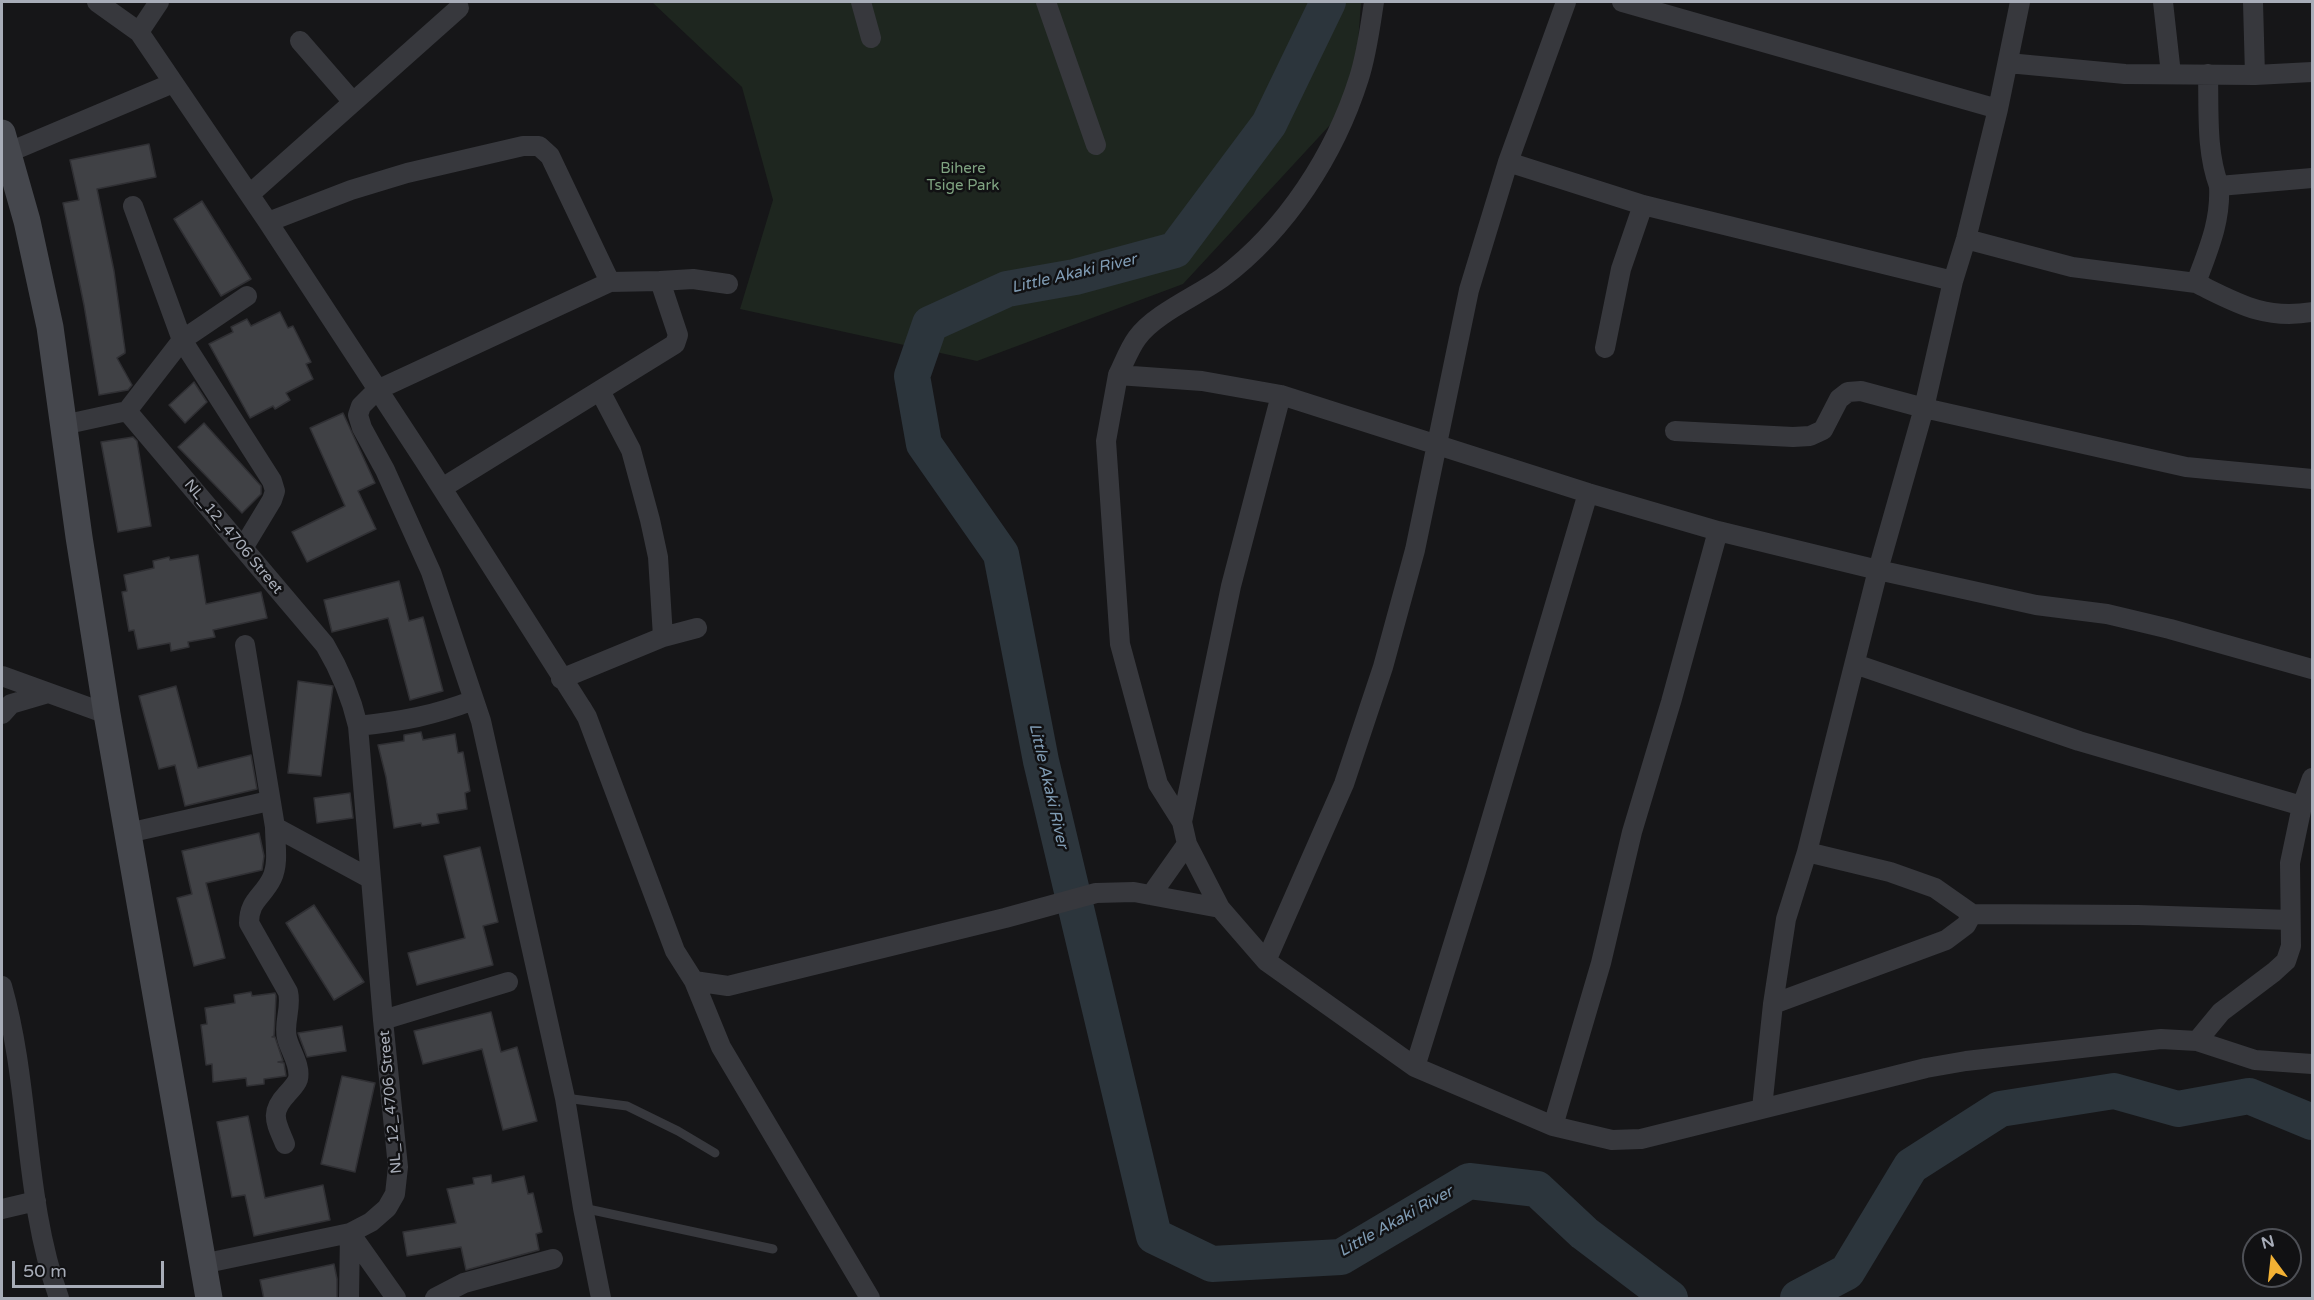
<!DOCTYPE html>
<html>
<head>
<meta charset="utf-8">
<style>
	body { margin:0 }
	#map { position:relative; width:2314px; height:1300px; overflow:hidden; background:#161618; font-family:"Varela Round",sans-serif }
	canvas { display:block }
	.frame { position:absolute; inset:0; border:3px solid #a8adb8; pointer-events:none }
	.north { position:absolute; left:2242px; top:1228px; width:60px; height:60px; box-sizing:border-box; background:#111113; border:2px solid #4d4f55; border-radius:50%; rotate:345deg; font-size:16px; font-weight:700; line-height:24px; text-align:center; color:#a8adb8 }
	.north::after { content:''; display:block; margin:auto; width:21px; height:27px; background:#f2b134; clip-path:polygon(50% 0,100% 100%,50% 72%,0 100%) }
	.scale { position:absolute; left:12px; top:1261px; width:152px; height:27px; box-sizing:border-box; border:3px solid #a8adb8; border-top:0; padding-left:8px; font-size:18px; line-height:21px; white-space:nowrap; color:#a8adb8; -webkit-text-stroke:4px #111113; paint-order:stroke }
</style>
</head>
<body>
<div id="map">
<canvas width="2314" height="1300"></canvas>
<div class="frame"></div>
<div class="north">N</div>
<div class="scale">50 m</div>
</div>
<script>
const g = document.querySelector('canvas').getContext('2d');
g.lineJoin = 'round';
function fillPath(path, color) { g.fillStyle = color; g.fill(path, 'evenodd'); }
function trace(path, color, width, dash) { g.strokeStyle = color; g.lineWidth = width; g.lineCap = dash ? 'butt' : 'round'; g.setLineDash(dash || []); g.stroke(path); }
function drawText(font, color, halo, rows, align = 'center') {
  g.font = font + ' "Varela Round",sans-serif'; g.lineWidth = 5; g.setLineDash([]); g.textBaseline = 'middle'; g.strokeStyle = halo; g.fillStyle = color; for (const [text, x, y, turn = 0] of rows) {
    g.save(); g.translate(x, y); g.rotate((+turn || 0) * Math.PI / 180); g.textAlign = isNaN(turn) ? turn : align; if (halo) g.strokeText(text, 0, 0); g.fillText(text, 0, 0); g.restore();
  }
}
const green = new Path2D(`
	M 652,2 L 1361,2 L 1354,99 L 1183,284 L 977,361 L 740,309 L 773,200 L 742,87 Z`);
const river = new Path2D(`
	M 1328,2 L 1269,124 L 1175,250 L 1075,277 L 1007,289 L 930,324 L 912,376 L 924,444 L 1001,554 L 1041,761 L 1154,1236 L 1212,1264 L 1341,1257 L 1469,1181 L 1537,1189 L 1584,1233 L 1670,1298
	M 1798,1298 L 1847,1272 L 1911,1166 L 2000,1109 L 2114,1091 L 2178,1109 L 2249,1096 L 2312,1122`);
const building = new Path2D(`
	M 149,144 L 156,177 L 97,189 L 114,271 L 125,350 L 125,353 L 117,358 L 132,385 L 128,390 L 99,395 L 84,305 L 63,203 L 79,200 L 70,160 Z
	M 202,201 L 251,279 L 221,296 L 174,219 Z
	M 280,312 L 288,328 L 293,326 L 311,362 L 306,364 L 313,379 L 286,393 L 290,400 L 275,409 L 273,406 L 250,418 L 209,344 L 233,332 L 231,327 L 247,319 L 251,326 Z
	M 194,382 L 207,402 L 185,423 L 169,405 Z
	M 343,413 L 375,483 L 358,491 L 376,529 L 307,562 L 292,532 L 345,506 L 310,428 Z
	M 204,423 L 261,486 L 261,494 L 242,513 L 178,447 Z
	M 133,437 L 137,441 L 151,526 L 118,532 L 101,442 Z
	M 198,555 L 206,604 L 261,592 L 267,618 L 213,630 L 215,637 L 188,642 L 189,647 L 171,651 L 170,643 L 138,649 L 134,630 L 129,631 L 122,592 L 127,591 L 124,575 L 154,568 L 153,561 L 169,557 L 170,560 Z
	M 399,581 L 409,621 L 423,617 L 443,691 L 410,700 L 388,618 L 332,632 L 324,600 Z
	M 298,681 L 333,686 L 321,776 L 288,773 Z
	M 176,686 L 198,768 L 251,755 L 257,789 L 185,806 L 175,765 L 159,769 L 139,696 Z
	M 421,732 L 423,740 L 455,734 L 458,753 L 463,752 L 470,791 L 465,793 L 467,809 L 437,814 L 439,823 L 422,826 L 421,823 L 394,828 L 386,777 L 378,745 L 404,741 L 404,735 Z
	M 350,793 L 353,818 L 317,823 L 314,798 Z
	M 259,833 L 264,856 L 262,870 L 206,883 L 225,958 L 194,966 L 177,898 L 192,894 L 182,851 Z
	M 480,847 L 498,922 L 483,926 L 493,965 L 417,985 L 408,953 L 465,938 L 444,856 Z
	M 314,905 L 364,982 L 334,1000 L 286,923 Z
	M 251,992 L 252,996 L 275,993 L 276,996 L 274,1036 L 272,1037 L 275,1037 L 283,1061 L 278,1062 L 284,1063 L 286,1076 L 264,1079 L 264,1084 L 247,1086 L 246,1078 L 213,1082 L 212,1064 L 206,1065 L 201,1025 L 207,1024 L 205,1008 L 235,1003 L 234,995 Z
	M 491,1012 L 501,1052 L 517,1047 L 537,1121 L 503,1130 L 482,1049 L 423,1064 L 414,1031 Z
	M 342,1026 L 346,1051 L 307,1057 L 298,1033 Z
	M 342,1076 L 375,1083 L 355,1172 L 321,1164 Z
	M 248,1116 L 265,1198 L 323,1185 L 330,1220 L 254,1236 L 245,1195 L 232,1197 L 217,1122 Z
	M 491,1175 L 492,1183 L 524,1176 L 528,1194 L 533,1193 L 542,1232 L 536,1234 L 539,1250 L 466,1270 L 461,1247 L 407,1256 L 403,1232 L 456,1223 L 447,1189 L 474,1184 L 473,1178 Z
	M 334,1264 L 337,1279 L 337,1299 L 264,1299 L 260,1280 Z`);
const lane = new Path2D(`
	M 565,1098 L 627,1106 L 678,1131 L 715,1153
	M 583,1208 L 773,1249`);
const street = new Path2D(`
	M 97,2 L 139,32 L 268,222 L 424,460 L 581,707 L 587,717 L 675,951 L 694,981 L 721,1047 L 870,1298
	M 861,2 L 871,38
	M 1046,2 L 1096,145
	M 1622,2 L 1998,109
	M 2163,2 L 2171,74
	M 2253,2 L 2255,75
	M 139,32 L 159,2
	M 300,41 L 353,102
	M 2008,63 L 2125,74 L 2255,75 L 2312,72
	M 2208,74 C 2209,112 2206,151 2219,186 L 2312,178
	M 7,153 L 173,83
	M 1508,162 L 1643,205 L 1953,281
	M 250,194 L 459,8
	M 133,206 L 182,340 L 272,481 L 275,491 L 272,500 L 243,548
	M 268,222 L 351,190 L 407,173 L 523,146 L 539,146 L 550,156 L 610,282
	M 1966,239 L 2072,267 L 2196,283 C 2208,250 2221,222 2219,186
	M 660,281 L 693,279 L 728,284
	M 2196,283 C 2237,303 2264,320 2312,312
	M 1605,348 L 1621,269 L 1643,205
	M 1118,375 C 1124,363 1129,349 1137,338 C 1154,314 1197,296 1222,278 C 1287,229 1335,154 1359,78 C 1367,53 1370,27 1374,2
	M 600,391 L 631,450 L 650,520 L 658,557 L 663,637
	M 127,411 L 182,340 L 247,296
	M 63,425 L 127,411 L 325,645 C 341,672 351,696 358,726 L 383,1020 L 398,1167 L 395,1194 L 387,1208 L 371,1222 L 350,1233 L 202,1264
	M 1675,431 L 1793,437 L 1810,436 L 1823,430 L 1839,399 L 1848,392 L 1861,391 L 1924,408 L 2186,467 L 2312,479
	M 442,488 L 675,344 L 678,335 L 660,281 L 610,282 L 377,390 L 361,406 L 358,415 L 362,428 L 385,470 L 431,572 L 481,721 L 565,1098 L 583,1208 L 601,1298
	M 245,645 L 275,827 L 371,879
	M 1855,664 L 2079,741 L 2302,806
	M 2,676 L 107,714
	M 561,679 L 663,637 L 697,628
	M 2,714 L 11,704 L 45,694
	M 358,726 C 403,721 432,716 474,700
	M 1182,822 L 1231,586 L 1281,395
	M 275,827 C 275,844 279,863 272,878 C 263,897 249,900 249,923 L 288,992 C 292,1008 283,1023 287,1038 C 290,1051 301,1065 298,1079 C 296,1085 291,1089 287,1094 C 269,1113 276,1122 285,1144
	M 128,833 L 269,801
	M 1807,852 L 1890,872 L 1935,888 L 1972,914
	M 1151,895 L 1187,844
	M 1220,908 L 1187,844 L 1182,822 L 1158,784 L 1120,644 L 1106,441 L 1118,375 L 1202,381 L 1281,395 L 1588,493 L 1718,531 L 1878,570 L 2036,605 L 2107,614 L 2170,629 L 2312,669
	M 1266,961 L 1344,784 L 1383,667 L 1415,550 L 1469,290 L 1508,162 L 1566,2
	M 694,981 L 728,986 L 1005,918 L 1096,893 L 1134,892 L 1220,908 L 1266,961 L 1415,1067 L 1553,1126 L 1612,1140 L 1641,1139 L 1926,1068 L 1966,1061 L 2161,1039 L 2197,1041 L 2221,1012 L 2274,972 L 2286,961 L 2291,946 L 2290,863 L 2302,806 L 2312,778
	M 2,986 C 31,1088 23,1198 59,1298
	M 1773,1004 L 1946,940 L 1966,925 L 1972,914 L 2138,915 L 2290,920
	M 383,1020 L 508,982
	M 2197,1041 L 2255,1060 L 2312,1064
	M 1415,1067 L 1476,871 L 1588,493
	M 1762,1108 L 1773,1004 L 1786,919 L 1807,852 L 1878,570 L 1924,408 L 1953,281 L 1966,239 L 1998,109 L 2020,2
	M 1553,1126 L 1601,963 L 1632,832 L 1671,702 L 1718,531
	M 2,1209 L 36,1201
	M 350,1233 L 396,1298
	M 349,1298 L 350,1233
	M 435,1298 L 464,1283 L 553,1259`);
const secondary = new Path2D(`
	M 2,133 L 27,221 L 50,327 L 79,537 L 107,714 L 209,1298`);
const parkNames = [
	["Bihere",963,169],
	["Tsige Park",963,186]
];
const streetNames = [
	["NL_12_4706 Street",233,537,50],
	["NL_12_4706 Street",391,1102,-95]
];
const waterNames = [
	["Little Akaki River",1074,274,-13],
	["Little Akaki River",1048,786,77],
	["Little Akaki River",1396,1222,-29]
];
fillPath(green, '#1e261f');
trace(river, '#2c353c', 36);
fillPath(building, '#404145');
trace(building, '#303034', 1.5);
trace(lane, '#37383d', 9);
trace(street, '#37383d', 20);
trace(secondary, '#45474d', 27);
drawText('15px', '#7fa381', '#111113', parkNames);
drawText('15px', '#a8adb8', '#111113', streetNames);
drawText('italic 16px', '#7f9bb3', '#111113', waterNames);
</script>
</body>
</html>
